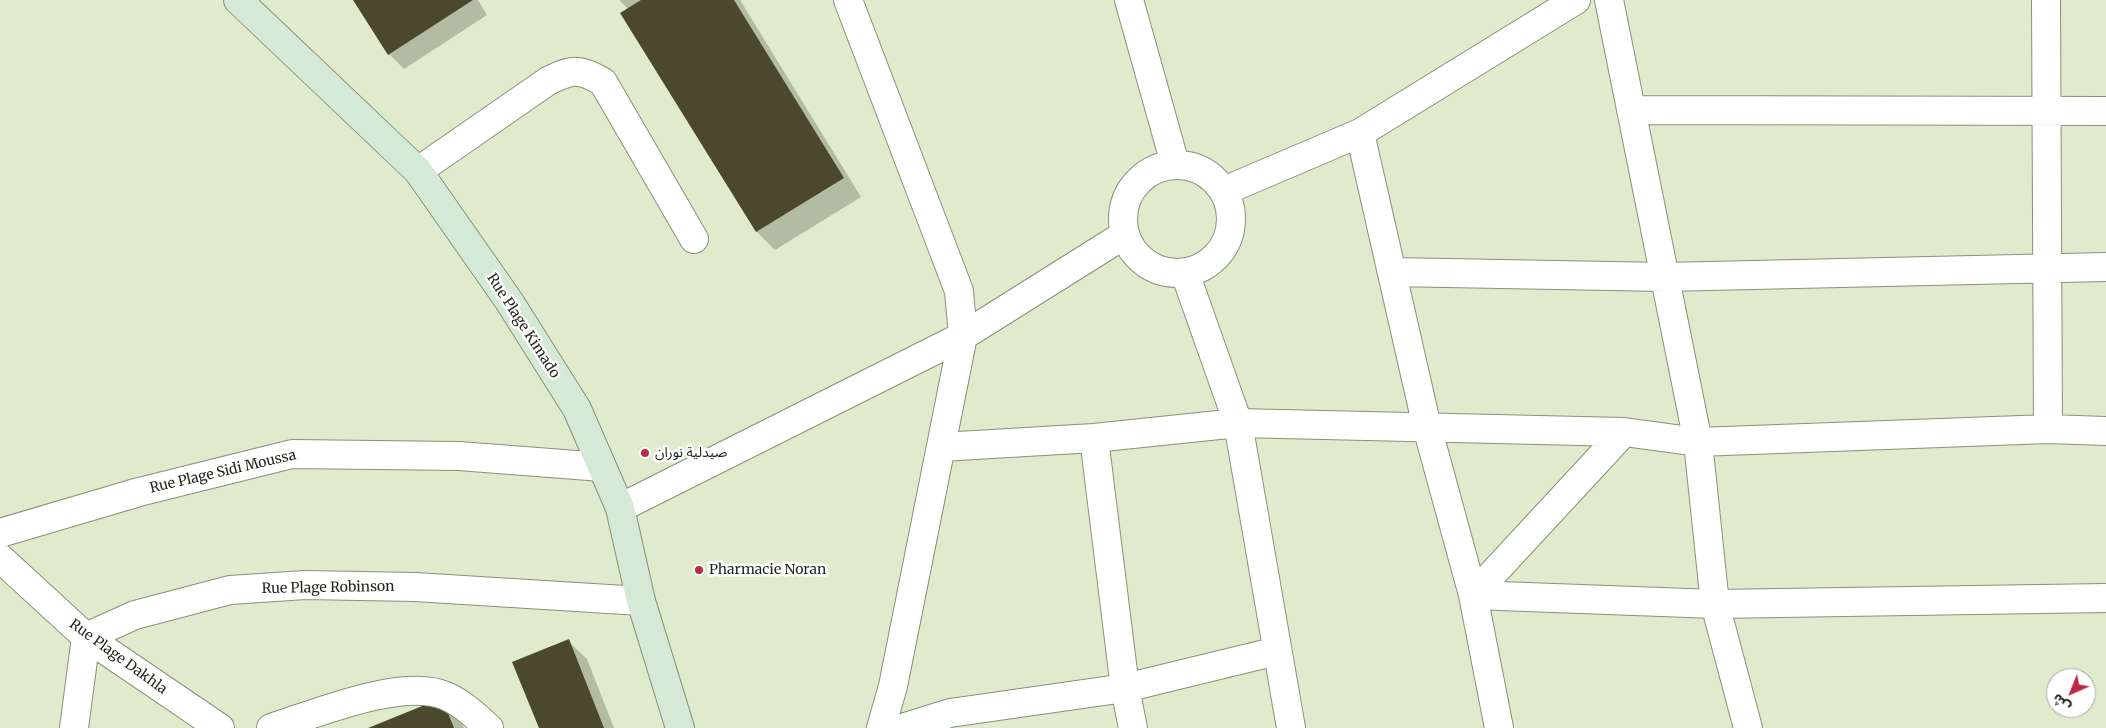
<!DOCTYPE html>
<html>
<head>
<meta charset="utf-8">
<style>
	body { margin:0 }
	#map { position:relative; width:2106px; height:728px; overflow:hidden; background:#dfebcc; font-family:Merriweather,"Noto Sans Arabic",serif }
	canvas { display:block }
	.north { position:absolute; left:2046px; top:668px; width:50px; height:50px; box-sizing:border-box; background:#fff; border:1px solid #a5a7a3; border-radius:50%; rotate:224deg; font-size:14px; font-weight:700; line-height:20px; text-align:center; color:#1f2418 }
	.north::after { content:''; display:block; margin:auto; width:18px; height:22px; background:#bb2a45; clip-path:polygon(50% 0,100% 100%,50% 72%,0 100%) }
</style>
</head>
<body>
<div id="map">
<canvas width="2106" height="728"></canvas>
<div class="north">ش</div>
</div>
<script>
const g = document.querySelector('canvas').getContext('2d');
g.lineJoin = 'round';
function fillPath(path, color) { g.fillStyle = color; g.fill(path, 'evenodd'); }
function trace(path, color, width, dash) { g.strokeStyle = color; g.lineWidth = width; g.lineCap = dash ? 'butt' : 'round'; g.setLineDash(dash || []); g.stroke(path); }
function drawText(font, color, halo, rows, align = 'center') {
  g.font = font + ' Merriweather,"Noto Sans Arabic",serif'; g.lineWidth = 5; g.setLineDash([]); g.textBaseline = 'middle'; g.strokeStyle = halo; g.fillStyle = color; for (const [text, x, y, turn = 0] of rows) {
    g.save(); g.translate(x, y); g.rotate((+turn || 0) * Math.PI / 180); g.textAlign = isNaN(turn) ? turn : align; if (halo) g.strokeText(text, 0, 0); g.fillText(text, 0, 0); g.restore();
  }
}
const shadow = new Path2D(`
	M 354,0 L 478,0 L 487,15 L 404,69 L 389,54 Z
	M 619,0 L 740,0 L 861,197 L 775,250 L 757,232 L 622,13 L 628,9 Z
	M 568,641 L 587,659 L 614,728 L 540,728 Z
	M 442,700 L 460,718 L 464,728 L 371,728 Z`);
const building = new Path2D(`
	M 353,0 L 473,0 L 388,55 Z
	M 641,0 L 734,0 L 844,178 L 756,232 L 620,13 Z
	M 569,639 L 604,728 L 539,728 L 512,662 Z
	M 442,698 L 454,728 L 368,728 Z`);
const street = new Path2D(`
	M 848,0 L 959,291 L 963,336 L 893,686 L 881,728
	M 1129,0 L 1175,164
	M 1609,0 L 1698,442 L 1715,604 L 1748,728
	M 2046,0 L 2048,429
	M 1631,110 L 2106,111
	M 1360,133 L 1427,427 L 1473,595 L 1499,728
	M1123 219a54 54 0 1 1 108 0a54 54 0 1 1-108 0Z
	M 418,171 L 548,81 C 572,69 579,68 603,82 L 694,239
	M 1224,191 L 1360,133 L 1576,0
	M 1392,272 L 1665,277 L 2106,267
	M 1185,273 L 1238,423 L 1291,728
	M 1094,438 L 1125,688 L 1133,728
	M 941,447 L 1094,438 L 1238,423 L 1624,432 L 1698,442 L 2048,429 L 2106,431
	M 620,508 L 963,336 L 1124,235
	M 0,533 L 139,492 L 292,454 L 459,456 L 602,467
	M 0,558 L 86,637 L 220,728
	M 1473,595 L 1715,604 L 2106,598
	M 1473,595 L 1624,432
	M 74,728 L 86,637 L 135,615 L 230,590 L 305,585 L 415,587 L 641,601
	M 271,728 C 315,714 403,677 446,696 C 462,703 476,716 489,728
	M 902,728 L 950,713 L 1125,688 L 1277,651`);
const secondary = new Path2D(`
	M 238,0 L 418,171 L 509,301 L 577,409 L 620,508 L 641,601 L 680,728`);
const markers = [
	[645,453,5,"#bb2a45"],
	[699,570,5,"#bb2a45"]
];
const streetNames = [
	["Rue Plage Kimado",523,326,57],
	["Rue Plage Sidi Moussa",223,472,-13],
	["Rue Plage Robinson",328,588,-1],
	["Rue Plage Dakhla",118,657,36]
];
const poiNames = [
	["صيدلية نوران",655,453],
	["Pharmacie Noran",709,570]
];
fillPath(shadow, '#0003');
fillPath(building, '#4b482d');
trace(street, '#879276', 30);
trace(secondary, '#879276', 30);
trace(street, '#fff', 28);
trace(secondary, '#d4ead6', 28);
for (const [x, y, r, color] of markers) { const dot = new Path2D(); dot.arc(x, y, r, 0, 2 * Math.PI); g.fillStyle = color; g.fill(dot); trace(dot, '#fff', 2); }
drawText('14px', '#1f2418', '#fff', streetNames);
drawText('14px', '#1f2418', '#fff', poiNames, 'left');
</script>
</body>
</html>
